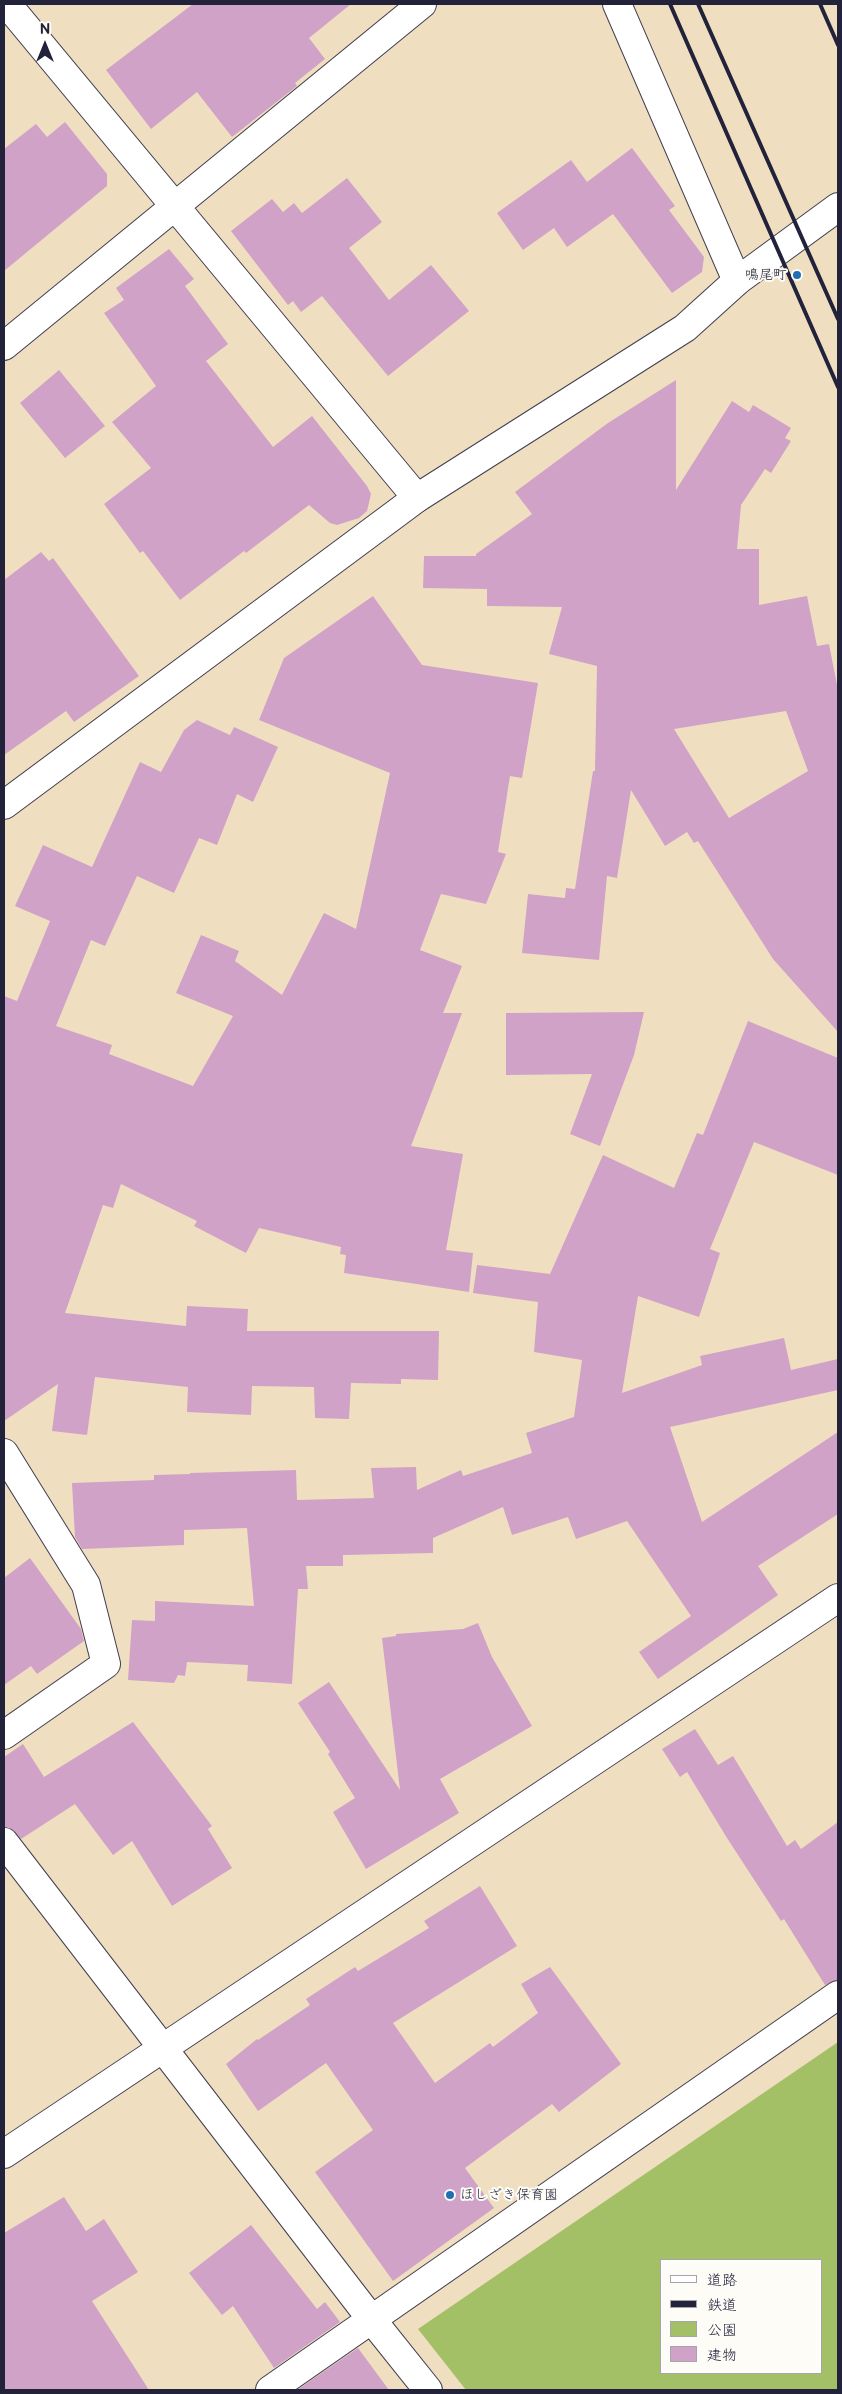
<!DOCTYPE html>
<html>
<head>
<meta charset="utf-8">
<style>
	body { margin:0 }
	#map { position:relative; width:842px; height:2394px; overflow:hidden; background:#efdfc0; font-family:"Balsamiq Sans","Klee One",sans-serif }
	canvas { display:block }
	.frame { position:absolute; inset:0; border:5px solid #22223b; pointer-events:none }
	.legend { position:absolute; left:660px; top:2259px; width:162px; height:115px; box-sizing:border-box; background:#fdfcf7; border:1px solid #a5a5ac; margin:0; padding:6px 9px; list-style:none; font-size:15px; color:#22223b }
	.legend li { display:flex; align-items:center; gap:10px; height:25px }
	.legend b { width:25px; border:1px solid #a5a5ac }
	.north { position:absolute; left:20px; top:20px; width:50px; height:50px; -webkit-text-stroke:4px #fdfcf7; paint-order:stroke; rotate:0deg; font-size:14px; font-weight:700; line-height:20px; text-align:center; color:#22223b }
	.north::after { content:''; display:block; margin:auto; width:18px; height:22px; background:#22223b; clip-path:polygon(50% 0,100% 100%,50% 72%,0 100%) }
</style>
</head>
<body>
<div id="map">
<canvas width="842" height="2394"></canvas>
<div class="frame"></div>
<ul class="legend">
<li><b style="height:6px;background:#fff"></b>道路</li>
<li><b style="height:6px;background:#22223b"></b>鉄道</li>
<li><b style="height:14px;background:#a4c066"></b>公園</li>
<li><b style="height:14px;background:#d0a2c7"></b>建物</li>
</ul>
<div class="north">N</div>
</div>
<script>
const g = document.querySelector('canvas').getContext('2d');
g.lineJoin = 'round';
function fillPath(path, color) { g.fillStyle = color; g.fill(path, 'evenodd'); }
function trace(path, color, width, dash) { g.strokeStyle = color; g.lineWidth = width; g.lineCap = dash ? 'butt' : 'round'; g.setLineDash(dash || []); g.stroke(path); }
function drawText(font, color, halo, rows, align = 'center') {
  g.font = font + ' "Balsamiq Sans","Klee One",sans-serif'; g.lineWidth = 4; g.setLineDash([]); g.textBaseline = 'middle'; g.strokeStyle = halo; g.fillStyle = color; for (const [text, x, y, turn = 0] of rows) {
    g.save(); g.translate(x, y); g.rotate((+turn || 0) * Math.PI / 180); g.textAlign = isNaN(turn) ? turn : align; if (halo) g.strokeText(text, 0, 0); g.fillText(text, 0, 0); g.restore();
  }
}
const green = new Path2D(`
	M 838,2042 L 838,2390 L 466,2390 L 418,2329 ZM 661,2260 L 821,2260 L 821,2373 L 661,2373 Z`);
const building = new Path2D(`
	M 193,4 L 351,4 L 309,38 L 325,59 L 295,83 L 297,86 L 232,137 L 197,92 L 151,129 L 106,70 Z
	M 65,122 L 107,174 L 107,186 L 4,271 L 4,149 L 36,124 L 47,137 Z
	M 632,148 L 675,206 L 669,210 L 704,257 L 702,272 L 672,293 L 613,214 L 567,247 L 554,228 L 523,250 L 497,213 L 571,160 L 587,182 Z
	M 347,178 L 382,222 L 349,248 L 389,300 L 431,265 L 469,311 L 388,376 L 322,296 L 301,312 L 293,301 L 288,305 L 231,231 L 272,199 L 283,212 L 294,203 L 302,213 Z
	M 169,249 L 194,279 L 185,286 L 228,344 L 206,361 L 273,447 L 312,416 L 367,486 L 371,494 L 367,511 L 359,518 L 337,525 L 330,523 L 309,505 L 246,553 L 244,551 L 180,600 L 143,551 L 140,553 L 104,504 L 151,468 L 112,422 L 156,386 L 104,313 L 124,300 L 116,288 Z
	M 59,370 L 105,426 L 65,458 L 20,403 Z
	M 676,380 L 676,490 L 732,401 L 749,412 L 753,405 L 791,428 L 785,438 L 791,441 L 771,473 L 765,469 L 741,505 L 737,549 L 759,549 L 759,605 L 807,596 L 817,646 L 829,644 L 838,690 L 838,1032 L 773,959 L 698,841 L 694,843 L 687,832 L 665,846 L 631,790 L 617,878 L 607,876 L 599,960 L 522,953 L 528,894 L 565,898 L 566,888 L 575,889 L 593,771 L 595,771 L 597,666 L 549,654 L 562,607 L 487,606 L 487,589 L 423,588 L 424,556 L 476,556 L 476,554 L 532,514 L 515,492 L 608,423 ZM 786,711 L 808,771 L 729,818 L 674,729 Z
	M 41,552 L 49,561 L 53,558 L 139,676 L 74,722 L 66,711 L 4,755 L 4,580 Z
	M 373,596 L 422,665 L 538,683 L 522,778 L 510,776 L 498,852 L 506,854 L 486,904 L 441,894 L 420,950 L 462,966 L 443,1013 L 462,1013 L 411,1146 L 463,1154 L 446,1250 L 473,1253 L 469,1292 L 344,1273 L 346,1255 L 340,1254 L 341,1247 L 259,1228 L 246,1253 L 194,1226 L 197,1221 L 121,1184 L 113,1208 L 103,1205 L 65,1313 L 186,1326 L 187,1306 L 248,1309 L 247,1331 L 439,1331 L 438,1380 L 401,1379 L 401,1384 L 351,1383 L 349,1419 L 315,1418 L 314,1387 L 252,1386 L 251,1415 L 187,1412 L 188,1387 L 95,1377 L 87,1435 L 52,1431 L 58,1384 L 4,1421 L 4,996 L 17,1001 L 50,921 L 15,906 L 43,845 L 92,867 L 140,762 L 161,772 L 184,730 L 197,720 L 230,735 L 234,727 L 278,747 L 253,802 L 237,794 L 217,845 L 199,838 L 174,893 L 137,876 L 105,946 L 91,940 L 56,1026 L 112,1045 L 109,1054 L 193,1086 L 233,1016 L 176,993 L 201,935 L 239,951 L 235,961 L 282,995 L 324,913 L 356,929 L 390,773 L 259,720 L 284,658 Z
	M 644,1012 L 634,1055 L 600,1146 L 570,1134 L 592,1074 L 506,1075 L 506,1013 Z
	M 748,1021 L 838,1058 L 838,1175 L 754,1142 L 710,1249 L 720,1253 L 699,1317 L 638,1296 L 622,1393 L 702,1365 L 700,1356 L 784,1338 L 791,1370 L 838,1359 L 838,1390 L 670,1427 L 702,1522 L 838,1432 L 838,1514 L 758,1566 L 778,1595 L 658,1679 L 639,1652 L 691,1616 L 627,1521 L 576,1539 L 568,1517 L 512,1535 L 503,1507 L 433,1538 L 433,1553 L 343,1555 L 343,1566 L 306,1566 L 308,1589 L 298,1589 L 292,1684 L 247,1681 L 248,1665 L 187,1662 L 185,1676 L 178,1675 L 174,1683 L 128,1680 L 132,1620 L 155,1621 L 155,1601 L 254,1606 L 247,1528 L 184,1530 L 184,1545 L 82,1549 L 75,1537 L 72,1483 L 154,1480 L 154,1475 L 190,1474 L 190,1473 L 296,1470 L 297,1500 L 374,1498 L 371,1468 L 416,1467 L 417,1490 L 461,1470 L 463,1476 L 532,1453 L 526,1433 L 574,1417 L 582,1360 L 534,1352 L 538,1302 L 473,1293 L 477,1265 L 550,1274 L 603,1155 L 674,1188 L 697,1133 L 703,1135 Z
	M 30,1558 L 81,1629 L 84,1641 L 37,1674 L 31,1666 L 4,1685 L 4,1578 Z
	M 478,1623 L 492,1657 L 532,1726 L 440,1779 L 459,1813 L 366,1869 L 333,1812 L 355,1798 L 328,1754 L 330,1752 L 298,1703 L 329,1682 L 400,1790 L 382,1638 L 396,1636 L 396,1634 L 463,1629 Z
	M 133,1722 L 212,1826 L 208,1829 L 232,1868 L 172,1906 L 132,1841 L 113,1855 L 75,1804 L 21,1839 L 10,1828 L 4,1827 L 4,1757 L 23,1744 L 44,1777 Z
	M 695,1729 L 718,1765 L 733,1756 L 787,1846 L 795,1840 L 801,1849 L 838,1822 L 838,1980 L 825,1985 L 784,1919 L 781,1921 L 727,1838 L 687,1772 L 680,1777 L 662,1749 Z
	M 480,1886 L 517,1946 L 393,2023 L 435,2083 L 490,2043 L 493,2047 L 538,2013 L 521,1984 L 550,1967 L 621,2064 L 559,2112 L 552,2104 L 465,2168 L 494,2208 L 393,2281 L 315,2172 L 373,2130 L 326,2063 L 258,2111 L 226,2064 L 257,2039 L 258,2040 L 310,2005 L 306,1999 L 355,1967 L 358,1971 L 429,1928 L 424,1921 Z
	M 64,2197 L 86,2231 L 104,2219 L 138,2272 L 92,2301 L 149,2390 L 4,2390 L 4,2233 Z
	M 251,2225 L 317,2309 L 325,2302 L 340,2322 L 274,2368 L 233,2306 L 222,2315 L 189,2273 Z
	M 358,2348 L 389,2390 L 297,2390 Z`);
const minor = new Path2D(`
	M 7,4 L 417,498
	M 617,4 L 737,281
	M 4,346 L 422,4
	M 4,1453 L 86,1585 L 106,1664 L 4,1735
	M 4,1842 L 372,2320 L 428,2390
	M 4,2154 L 838,1598
	M 270,2390 L 838,1995`);
const tertiary = new Path2D(`
	M 4,805 L 417,498 L 685,328 L 737,281 L 838,207`);
const rail = new Path2D(`
	M 670,4 L 838,387
	M 698,4 L 838,319
	M 820,4 L 838,45`);
const markers = [
	[797,275,5,"#1f6fb2"],
	[450,2195,5,"#1f6fb2"]
];
const poiNames = [
	["鳴尾町",787,275],
	["ほしざき保育園",460,2195,"left"]
];
fillPath(green, '#a4c066');
fillPath(building, '#d0a2c7');
trace(minor, '#413e4f', 30);
trace(tertiary, '#413e4f', 30);
trace(minor, '#fff', 28);
trace(tertiary, '#fff', 28);
trace(rail, '#22223b', 4);
for (const [x, y, r, color] of markers) { const dot = new Path2D(); dot.arc(x, y, r, 0, 2 * Math.PI); g.fillStyle = color; g.fill(dot); trace(dot, '#fdfcf7', 2); }
drawText('14px', '#22223b', '#fdfcf7', poiNames, 'right');
</script>
</body>
</html>
